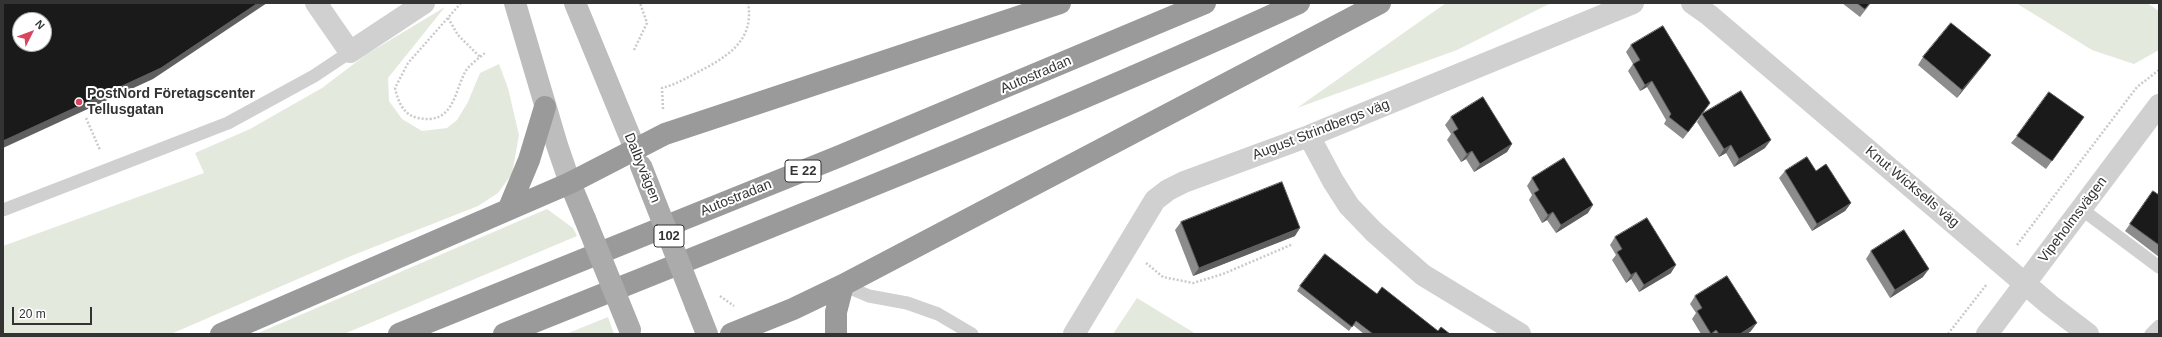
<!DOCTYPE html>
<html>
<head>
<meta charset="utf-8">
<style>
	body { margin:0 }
	#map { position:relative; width:2162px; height:337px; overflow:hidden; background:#fff; font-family:Arial,sans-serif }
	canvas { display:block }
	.frame { position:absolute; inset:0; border:4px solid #333; pointer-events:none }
	.north { position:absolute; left:12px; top:12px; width:40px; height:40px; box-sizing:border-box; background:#fff; border:1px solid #adadad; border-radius:50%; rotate:48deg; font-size:11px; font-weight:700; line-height:16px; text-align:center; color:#333 }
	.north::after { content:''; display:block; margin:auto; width:14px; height:18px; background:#d8465e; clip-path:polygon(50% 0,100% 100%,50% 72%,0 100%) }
	.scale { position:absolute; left:12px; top:307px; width:80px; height:18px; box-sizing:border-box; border:2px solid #333; border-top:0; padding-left:5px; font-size:12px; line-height:14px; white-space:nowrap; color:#333; -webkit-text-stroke:3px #fff; paint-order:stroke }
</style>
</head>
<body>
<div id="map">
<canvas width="2162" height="337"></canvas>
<div class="frame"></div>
<div class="north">N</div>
<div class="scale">20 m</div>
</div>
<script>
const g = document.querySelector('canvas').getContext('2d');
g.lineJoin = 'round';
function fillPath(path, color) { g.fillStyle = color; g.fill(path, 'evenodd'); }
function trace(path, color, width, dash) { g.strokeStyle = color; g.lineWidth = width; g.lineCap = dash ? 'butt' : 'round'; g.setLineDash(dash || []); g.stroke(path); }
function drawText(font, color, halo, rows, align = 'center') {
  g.font = font + ' Arial,sans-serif'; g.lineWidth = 4; g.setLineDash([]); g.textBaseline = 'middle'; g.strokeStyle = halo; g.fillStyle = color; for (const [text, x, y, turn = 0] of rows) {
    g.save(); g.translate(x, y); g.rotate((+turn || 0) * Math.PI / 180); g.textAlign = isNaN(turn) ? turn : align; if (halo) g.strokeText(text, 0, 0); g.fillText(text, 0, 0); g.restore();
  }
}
const green = new Path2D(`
	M 1446,3 L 1551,3 L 1457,50 L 1297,108 Z
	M 2016,3 L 2147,3 L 2159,11 L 2159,50 L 2134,64 L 2092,50 Z
	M 445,7 L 388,78 L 389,101 L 402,119 L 422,131 L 447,128 L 457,120 L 468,102 L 480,73 L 499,64 L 508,88 L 519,135 L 512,174 L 498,193 L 478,206 L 351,256 L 171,334 L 3,334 L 3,246 L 204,173 L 195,153 L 250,129 L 322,88 L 367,54 Z
	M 547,209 L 573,228 L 577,236 L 344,334 L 256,334 Z
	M 1137,298 L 1196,334 L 1113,334 Z
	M 608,317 L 614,334 L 566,334 Z`);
const path = new Path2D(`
	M 461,3 L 408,63 L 395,88 C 398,101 403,115 418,118 C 453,125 454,94 465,72 C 469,65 479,58 485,53
	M 448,18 L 458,35 L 480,57
	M 634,50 L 647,23 L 640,3
	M 663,109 L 662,88 C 674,85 685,79 696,73 C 725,58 755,42 748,3
	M 86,118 L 100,150
	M 2017,245 L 2137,87 L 2159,70
	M 1146,263 L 1163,277 L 1193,283 L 1223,274 L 1293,244
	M 720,296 L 734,306
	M 1948,334 L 1987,284`);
const service = new Path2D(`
	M 2080,208 L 2159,267
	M 3,210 L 228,123 L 314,76 L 350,52
	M 843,285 L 869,296 L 907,303 L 938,314 L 972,334
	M 2151,334 L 2159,326`);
const minor = new Path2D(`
	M 316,3 L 350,52 L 424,3
	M 1692,3 L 1709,15 L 2050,305 L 2088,334
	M 1309,136 L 1333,181 L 1349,206 L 1374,232 L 1423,275 L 1520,334
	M 1074,334 L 1155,200 L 1168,190 L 1184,182 L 1309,136 L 1633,3
	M 1987,334 L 2159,105`);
const secondary = new Path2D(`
	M 515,3 L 557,145 L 570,183
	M 575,3 L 635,149`);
const primary = new Path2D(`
	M 570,183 L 585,219
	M 696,306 L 707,334`);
const motorway = new Path2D(`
	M 509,208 L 529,160 L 545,107
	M 221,334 L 570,183 L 665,134 L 1060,3
	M 399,334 L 840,156 L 1205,3
	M 504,334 C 770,227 1038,122 1299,3
	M 731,334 L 793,309 L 843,285 L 1380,3
	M 836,334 L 836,312 L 843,285`);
const primaryBridge = new Path2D(`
	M 641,166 L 696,306
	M 585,219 L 630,330`);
const wall = new Path2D(`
	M 1842,3 L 1871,3 L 1860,17 Z
	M 1631,45 L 1703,114 L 1765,148 L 1734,167 L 1726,153 L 1719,157 L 1697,122 L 1702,114 L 1683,139 L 1664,124 L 1666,120 L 1647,87 L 1640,91 L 1628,71 L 1633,64 L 1626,52 Z
	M 1923,57 L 1985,63 L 1957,98 L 1918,65 Z
	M 1451,117 L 1512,144 L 1507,152 L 1474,172 L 1466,159 L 1461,162 L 1447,140 L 1451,134 L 1445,125 Z
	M 2084,117 L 2046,169 L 2011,143 L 2017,136 Z
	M 1785,171 L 1851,203 L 1845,211 L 1812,231 L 1779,178 Z
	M 1532,178 L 1588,213 L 1556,233 L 1547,220 L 1542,223 L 1529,200 L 1532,195 L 1527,186 Z
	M 2153,191 L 2159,195 L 2159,257 L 2125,231 Z
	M 1181,222 L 1295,236 L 1193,276 L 1175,230 Z
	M 1615,237 L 1671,273 L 1639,292 L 1631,279 L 1626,283 L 1612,260 L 1616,255 L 1610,245 Z
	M 1871,251 L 1923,277 L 1890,298 L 1866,259 Z
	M 1300,286 L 1377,294 L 1438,331 L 1450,334 L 1364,334 L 1353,325 L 1349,331 L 1297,291 Z
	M 1695,296 L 1751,331 L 1747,334 L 1701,334 L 1692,319 L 1696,313 L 1690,304 Z`);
const shadedWall = new Path2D(`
	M 258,3 L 267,3 L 153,79 L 3,148 L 3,141 Z
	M 1991,55 L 1985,63 L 1957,98 L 1962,90 Z
	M 1652,81 L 1647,87 L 1640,91 L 1645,85 Z
	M 1771,140 L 1765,148 L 1734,167 L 1739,159 Z
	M 1512,144 L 1507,152 L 1474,172 L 1480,164 Z
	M 1731,145 L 1726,153 L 1719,157 L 1724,149 Z
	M 1472,151 L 1466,159 L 1461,162 L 1467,154 Z
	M 1851,203 L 1845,211 L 1812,231 L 1817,224 Z
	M 1593,205 L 1588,213 L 1556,233 L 1561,225 Z
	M 1553,212 L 1547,220 L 1542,223 L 1548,215 Z
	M 1300,228 L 1295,236 L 1193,276 L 1199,268 Z
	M 1676,265 L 1671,273 L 1639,292 L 1644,285 Z
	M 1929,269 L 1923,277 L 1890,298 L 1895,290 Z
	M 1636,272 L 1631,279 L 1626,283 L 1631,275 Z
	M 1757,323 L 1751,331 L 1747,334 L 1740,334 Z`);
const building = new Path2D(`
	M 3,3 L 258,3 L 161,68 L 3,141 ZM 20,20 L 44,20 L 44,44 L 20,44 Z
	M 1857,3 L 1870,3 L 1865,9 Z
	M 1951,23 L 1991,55 L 1962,90 L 1923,57 Z
	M 1663,26 L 1710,103 L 1688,132 L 1669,117 L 1671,114 L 1652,81 L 1645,85 L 1633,64 L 1640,60 L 1631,45 Z
	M 1741,91 L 1771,140 L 1739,159 L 1731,145 L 1724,149 L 1702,114 Z
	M 2049,92 L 2084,117 L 2052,161 L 2017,136 Z
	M 1483,97 L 1512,144 L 1480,164 L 1472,151 L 1467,154 L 1453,132 L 1458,129 L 1451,117 Z
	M 1807,157 L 1816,171 L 1826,164 L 1851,203 L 1817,224 L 1785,171 Z
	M 1564,158 L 1593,205 L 1561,225 L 1553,212 L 1548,215 L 1534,193 L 1539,190 L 1532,178 Z
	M 1282,182 L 1300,228 L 1199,268 L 1181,222 Z
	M 2153,191 L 2159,195 L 2159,245 L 2130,224 Z
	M 1647,218 L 1676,265 L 1644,285 L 1636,272 L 1631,275 L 1617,252 L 1622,249 L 1615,237 Z
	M 1904,230 L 1929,269 L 1895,290 L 1871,251 Z
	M 1325,254 L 1377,294 L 1382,287 L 1438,331 L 1441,327 L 1450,334 L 1373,334 L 1356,321 L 1352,327 L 1300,286 Z
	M 1727,276 L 1757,323 L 1740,334 L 1719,334 L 1716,330 L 1711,334 L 1697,311 L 1702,308 L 1695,296 Z`);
const markers = [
	[79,102,4,"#d8465e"]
];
const shields = [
	[803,171,36],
	[669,236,30]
];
const shieldNames = [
	["E 22",803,171],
	["102",669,236]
];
const streetNames = [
	["Autostradan",1036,75,-23],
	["August Strindbergs väg",1321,130,-21],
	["Dalbyvägen",642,168,68],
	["Knut Wicksells väg",1912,187,40],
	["Autostradan",736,198,-22],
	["Vipeholmsvägen",2073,220,-53]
];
const poiNames = [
	["PostNord Företagscenter",87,94],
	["Tellusgatan",87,110]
];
fillPath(green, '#e4e9dd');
trace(path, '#cacaca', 2.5, [2, 2]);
trace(service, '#d0d0d0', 13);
trace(minor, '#d0d0d0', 22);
trace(secondary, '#bdbdbd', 22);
trace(primary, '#ababab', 22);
trace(motorway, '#9a9a9a', 22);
trace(primaryBridge, '#ababab', 22);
fillPath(wall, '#8c8c8c');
fillPath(shadedWall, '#5f5f5f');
fillPath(building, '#1a1a1a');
trace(building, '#5f5f5f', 1);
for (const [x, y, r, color] of markers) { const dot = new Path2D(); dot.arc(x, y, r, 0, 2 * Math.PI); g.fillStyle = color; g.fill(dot); trace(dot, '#fff', 1.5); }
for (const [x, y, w] of shields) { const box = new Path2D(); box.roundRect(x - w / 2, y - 11, w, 22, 3); g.fillStyle = '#fff'; g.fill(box); trace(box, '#333', 1); }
drawText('bold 13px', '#333', null, shieldNames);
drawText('14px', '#333', '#fff', streetNames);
drawText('bold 14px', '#333', '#fff', poiNames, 'left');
</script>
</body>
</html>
